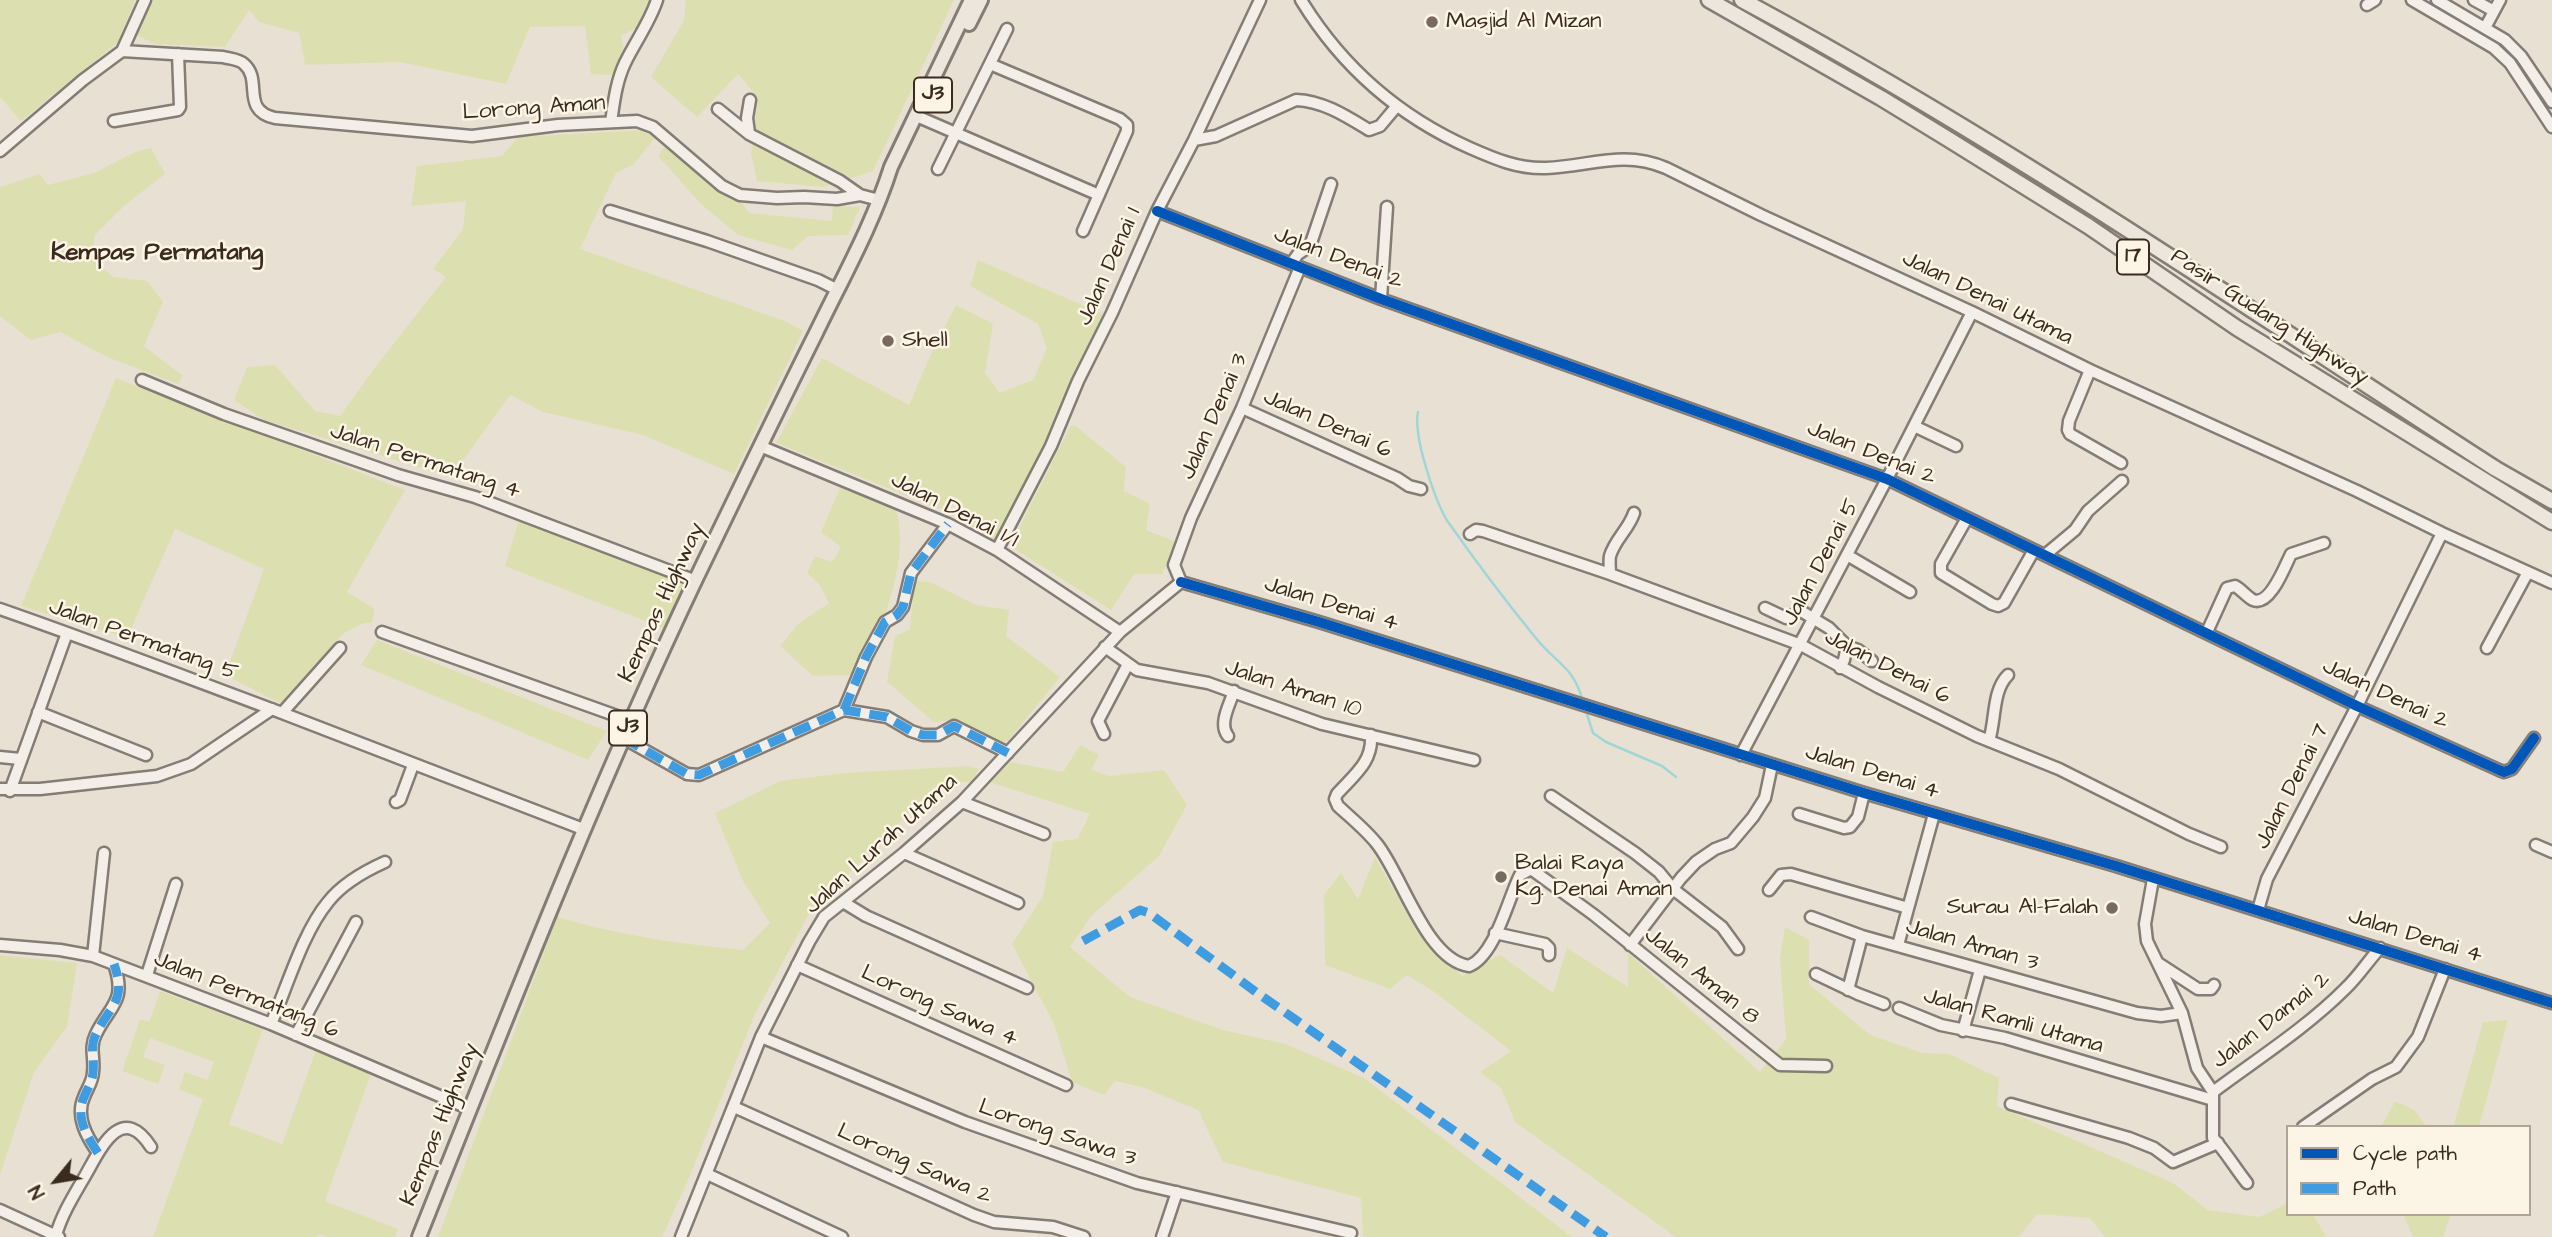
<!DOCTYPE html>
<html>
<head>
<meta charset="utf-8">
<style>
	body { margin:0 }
	#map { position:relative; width:2552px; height:1237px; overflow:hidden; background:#e9e0d4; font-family:"Architects Daughter",sans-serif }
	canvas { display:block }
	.legend { position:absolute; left:2286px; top:1125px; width:245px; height:91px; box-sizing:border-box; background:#fcf5e5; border:2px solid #afa495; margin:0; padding:9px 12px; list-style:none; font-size:21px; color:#3b2a1e }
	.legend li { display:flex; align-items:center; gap:14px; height:35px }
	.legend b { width:35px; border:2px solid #afa495 }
	.north { position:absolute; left:21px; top:1146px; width:70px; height:70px; -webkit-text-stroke:5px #fcf5e5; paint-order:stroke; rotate:240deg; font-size:19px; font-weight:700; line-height:28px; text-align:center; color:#3b2a1e }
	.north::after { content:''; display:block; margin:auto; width:24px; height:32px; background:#3b2a1e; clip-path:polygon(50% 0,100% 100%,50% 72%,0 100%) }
</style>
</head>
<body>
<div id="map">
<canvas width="2552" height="1237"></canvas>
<ul class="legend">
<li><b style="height:9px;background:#0057b8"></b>Cycle path</li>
<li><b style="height:9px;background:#3f9ce0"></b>Path</li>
</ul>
<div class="north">N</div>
</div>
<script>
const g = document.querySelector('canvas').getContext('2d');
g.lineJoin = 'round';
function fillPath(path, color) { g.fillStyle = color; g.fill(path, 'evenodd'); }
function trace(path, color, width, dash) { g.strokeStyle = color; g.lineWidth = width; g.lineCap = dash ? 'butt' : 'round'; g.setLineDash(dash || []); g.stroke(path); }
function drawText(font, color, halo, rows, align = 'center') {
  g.font = font + ' "Architects Daughter",sans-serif'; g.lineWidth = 5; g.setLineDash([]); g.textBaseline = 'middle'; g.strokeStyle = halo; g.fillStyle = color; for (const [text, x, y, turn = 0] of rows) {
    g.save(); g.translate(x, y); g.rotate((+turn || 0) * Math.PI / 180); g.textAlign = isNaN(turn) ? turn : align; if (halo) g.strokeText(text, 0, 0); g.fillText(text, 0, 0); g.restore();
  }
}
const green = new Path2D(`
	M 0,0 L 135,0 L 118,42 L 21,121 L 0,97 Z
	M 153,0 L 660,0 L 647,27 L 636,28 L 621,36 L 629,73 L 612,75 L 591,74 L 585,26 L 530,27 L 506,84 L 400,62 L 305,65 L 299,33 L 259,22 L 249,10 L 225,47 L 154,44 L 137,35 Z
	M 686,0 L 954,0 L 873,171 L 823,187 L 757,181 L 751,153 L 758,98 L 738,74 L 697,117 L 651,77 L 684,20 Z
	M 643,130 L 655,138 L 634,164 L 616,173 L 580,249 L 785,321 L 803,331 L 734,474 L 643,435 L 543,412 L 510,395 L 451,477 L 264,420 L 234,400 L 247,367 L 275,365 L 315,411 L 340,416 L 373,370 L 446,277 L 433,269 L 463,229 L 466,201 L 411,206 L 417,166 L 502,156 L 518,137 Z
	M 665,146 L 729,199 L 741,201 L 749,213 L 832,221 L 833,206 L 860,207 L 848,235 L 808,236 L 792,250 L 738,235 L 700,203 L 658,156 Z
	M 151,148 L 165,174 L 125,205 L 95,235 L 92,258 L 113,277 L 147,281 L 163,302 L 144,346 L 183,376 L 178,384 L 107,357 L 60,332 L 31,340 L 0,316 L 0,187 L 39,174 L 48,185 L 94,173 L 135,152 Z
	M 978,260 L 1101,313 L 1104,318 L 1073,376 L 1037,462 L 994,540 L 959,519 L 956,503 L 940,509 L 776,443 L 822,358 L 909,405 L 931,354 L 956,305 L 993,324 L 985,373 L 1000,393 L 1033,380 L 1047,348 L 1038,324 L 970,286 Z
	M 116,378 L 405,490 L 347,592 L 375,609 L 372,623 L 364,623 L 345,632 L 282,704 L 225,675 L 264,569 L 175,529 L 127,638 L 21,606 Z
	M 1074,425 L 1126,467 L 1124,491 L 1150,504 L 1146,530 L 1176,542 L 1162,574 L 1134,574 L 1111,610 L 1010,546 L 1070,427 Z
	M 840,488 L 895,508 C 906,537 897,577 888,606 C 881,630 864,653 852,675 L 813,676 L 780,646 L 798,624 L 829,603 L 819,584 L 807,573 L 815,556 L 832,562 L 841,547 L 821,532 Z
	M 519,519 L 686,583 L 663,628 L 505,566 Z
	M 914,581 L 930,582 L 976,605 L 1009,610 L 1006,636 L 1060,677 L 1008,741 L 998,742 L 960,720 L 934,722 L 887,682 L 895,636 L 910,629 Z
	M 377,640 L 607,731 L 588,760 L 361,665 Z
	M 1080,745 L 1099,755 L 1091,770 L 1109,776 L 1164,770 L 1187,805 L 1159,856 L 1092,915 L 1070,947 L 1130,997 L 1223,1030 L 1286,1044 L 1364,1078 L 1572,1237 L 1363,1237 L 1361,1198 L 1223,1162 L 1198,1110 L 1142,1087 L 1115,1081 L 1104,1095 L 1072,1082 L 1054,1024 L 1012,944 L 1043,896 L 1053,842 L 1077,839 L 1090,814 L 989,782 L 1011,762 L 1063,772 Z
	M 968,766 L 979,769 L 972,782 L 941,782 L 810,912 L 755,1014 L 689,1178 L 662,1237 L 438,1237 L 557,917 C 618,935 680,944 743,950 L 770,923 L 743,881 L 715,813 L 780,781 L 845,773 Z
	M 1375,857 L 1418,933 L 1462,976 L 1500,955 L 1553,993 L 1567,948 L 1628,987 L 1628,953 L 1760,1072 L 1786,1039 L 1780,958 L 1785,927 L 1809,940 L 1809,984 L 1870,1035 L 1923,1053 L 1949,1054 L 1999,1078 L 1997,1106 L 2173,1183 L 2208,1210 L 2259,1217 L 2288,1203 L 2288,1214 L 2313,1214 L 2326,1237 L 2105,1237 L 2090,1218 L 2037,1214 L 2019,1237 L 1676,1237 L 1515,1122 L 1501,1088 L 1480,1072 L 1511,1051 L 1433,991 L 1407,975 L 1390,989 L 1325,965 L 1324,895 L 1341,873 L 1358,899 Z
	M 0,955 L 77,963 L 67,1027 L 34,1072 L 0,1175 Z
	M 160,991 L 263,1029 L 229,1124 L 282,1144 L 316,1050 L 372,1071 L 325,1201 L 398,1229 L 395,1237 L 328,1237 L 319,1234 L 317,1237 L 153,1237 L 203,1099 L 179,1089 L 185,1072 L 207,1080 L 214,1062 L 150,1038 L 143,1057 L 165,1065 L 158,1084 L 122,1071 L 140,1019 L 149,1022 Z
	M 2508,1020 L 2479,1127 L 2453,1127 L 2483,1022 Z
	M 2395,1101 L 2414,1110 L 2427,1127 L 2381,1127 Z
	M 2403,1214 L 2451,1214 L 2443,1237 L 2413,1237 Z`);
const stream = new Path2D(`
	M 1418,412 C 1413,436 1434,497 1446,519 C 1474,559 1504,599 1535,637 C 1556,664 1574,666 1583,702
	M 1585,708 L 1593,733 L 1606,742 L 1662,766 L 1676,777`);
const minor = new Path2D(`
	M 1301,0 C 1342,67 1398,116 1470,148 C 1495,159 1518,169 1546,168 C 1591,166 1623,150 1666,168 L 1761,215 L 1972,312 L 2090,370 L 2357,491 L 2442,533 L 2552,583
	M 2412,0 L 2494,48 L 2510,63 L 2552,127
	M 2437,0 L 2505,40 L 2521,56 L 2552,102
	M 2474,0 L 2494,11
	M 2367,5 L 2375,0
	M 2485,28 L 2500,0
	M 122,51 L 223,57 C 230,59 239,59 244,64 C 263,80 240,110 275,118 L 472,136 L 558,125 L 637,121 L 653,127 L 722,186 L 740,195 L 777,198 L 804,197 L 837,199 L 860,195 L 879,200
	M 990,64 L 1120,119 L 1127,125 L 1127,131 L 1083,231
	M 718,109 L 749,134 L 840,181 L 860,195
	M 921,118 L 1099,195
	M 114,121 L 178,110 L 180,107 L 178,54
	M 611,122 C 614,102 616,82 625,63 C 635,42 650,22 657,0
	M 749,133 L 747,118 L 750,100
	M 1194,140 L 1216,136 L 1296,100 C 1323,101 1346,116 1369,130 L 1380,126 L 1396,107
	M 0,151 L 83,80 L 122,51 L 145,0
	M 938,169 L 1007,29
	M 610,211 L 707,241 L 818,280 L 836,289
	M 1157,211 L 1381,299 L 1887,479 L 2357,706 L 2499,770 L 2504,772 L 2512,769 L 2534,738
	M 1291,264 L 1298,254 L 1310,246 L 1331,184
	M 1381,299 L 1387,207
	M 2090,370 L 2069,421 L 2068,430 L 2070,434 L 2121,463
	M 142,380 L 224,414 L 398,475 L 475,497 L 696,581
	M 1242,408 L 1397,478 L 1409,486 L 1421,489
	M 1914,426 L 1956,446
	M 760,446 L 948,524 L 997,550 L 1120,632
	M 1967,518 L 1941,564 L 1941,573 L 1992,604 L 1998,606 L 2004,603 L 2034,550
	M 1470,534 L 1476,530 L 1483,531 L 1610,574 L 1801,645 L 1878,687 L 1977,736 L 2059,769 L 2189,834 L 2221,847
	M 997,550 L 1051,446 L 1078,381 L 1112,313 L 1157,211 L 1194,140 L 1260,0
	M 1847,555 L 1910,592
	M 2045,555 L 2075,530 L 2088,511 L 2122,481
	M 1610,574 C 1610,568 1609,561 1610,556 C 1615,539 1629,529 1634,513
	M 1181,582 L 1319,622 L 1864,793 L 2116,866 L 2552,1003
	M 1181,582 L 1174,565 L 1191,518 L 1242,408 L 1300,267
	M 1765,608 L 1786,618 L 1801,611 L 1829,628 L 1847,646 L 1844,660 L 1840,668
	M 0,609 C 95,642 188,678 282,713 L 583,829
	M 382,632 L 631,721
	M 2207,632 L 2227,588 L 2235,586 C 2241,589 2247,597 2253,600 C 2270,607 2285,566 2291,554 L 2324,543
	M 1847,646 L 1858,650 L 1872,661
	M 1105,647 L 1137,670 L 1208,683 L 1322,724 L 1474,760
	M 2487,648 L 2528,572
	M 844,710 L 866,657 L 885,622 L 897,615 L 903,607 L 911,573 L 948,524
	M 38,712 L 146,755
	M 282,713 L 340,648
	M 1104,734 L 1098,721 L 1128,664
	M 1371,735 C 1373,762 1354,775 1337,794 L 1335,799 L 1338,806 C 1351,818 1366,830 1377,844 C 1402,875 1426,960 1469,966 C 1495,956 1508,899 1520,875 L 1531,869 L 1594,915 L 1780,1065 L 1826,1066
	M 1228,736 C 1218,724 1230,704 1234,691
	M 623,738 L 687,774 L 699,775 L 844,710 L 887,717 L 911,731 L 923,735 L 938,735 L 954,726 L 1008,753
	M 1989,741 C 1996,719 1992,691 2008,675
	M 1741,755 L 1887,479 L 1972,312
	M 0,757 L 20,759
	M 0,789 L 40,789 L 157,776 L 191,764 L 272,709
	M 10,791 L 67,633
	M 1551,796 L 1635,853 L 1659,872 L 1673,889 L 1722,927 L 1738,949
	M 396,802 L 400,800 L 413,765
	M 962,802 L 1044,834
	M 1799,814 L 1844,828 L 1850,827 L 1858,817 L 1864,793
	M 2536,845 L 2552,852
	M 904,853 L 1018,903
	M 2153,879 L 2145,924 L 2147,941 L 2182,1013 L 2197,1068 L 2213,1092 L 2213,1138 C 2226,1152 2235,1168 2247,1183
	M 1769,890 L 1781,875 L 1791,874 L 1908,908
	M 843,902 L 866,916 L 1027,988
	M 2258,910 L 2267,879 L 2357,706 L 2442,533
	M 1811,917 L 1862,936 L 2137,1013 L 2161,1016 L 2182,1013
	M 1495,933 L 1545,944 L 1549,948 L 1549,955
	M 0,945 L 60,950 L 93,956 L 271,1024 L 470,1109
	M 1630,945 L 1681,878 L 1696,862 L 1715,849 L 1731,843 L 1753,817 L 1765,798 L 1772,765
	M 1898,945 L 1934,814
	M 93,956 L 104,853
	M 2158,963 L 2198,989 L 2211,989 L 2214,985
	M 797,965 L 1066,1085
	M 1816,974 L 1858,994 L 1884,1004
	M 147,975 L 176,884
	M 1848,990 L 1862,936
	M 1899,1008 L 1941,1025 L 2005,1038 L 2213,1100
	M 271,1024 C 287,987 303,932 328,902 C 342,884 365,871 385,862
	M 1963,1031 L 1980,970
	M 296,1035 L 356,922
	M 761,1037 L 965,1122 L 1137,1183 L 1351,1233
	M 2213,1092 C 2257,1059 2306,1028 2345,989 C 2358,977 2368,961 2380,948
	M 2011,1104 L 2129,1138 L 2154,1148 L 2173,1162 L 2218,1143
	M 734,1107 L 974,1215 L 994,1222 L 1053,1227 L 1084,1237
	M 2303,1127 L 2372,1079 L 2396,1067 L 2418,1037 L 2445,969
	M 98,1153 C 87,1137 75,1117 84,1097 C 87,1089 93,1081 93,1072 C 95,1058 89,1048 96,1034 C 110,1005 127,1002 114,964
	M 707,1174 L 842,1237
	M 0,1210 L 59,1237
	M 56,1235 C 62,1214 74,1195 85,1176 C 100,1150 121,1101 151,1147
	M 681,1237 L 761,1037 L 809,942 L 824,917 L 904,853 L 962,802 L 1120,632 L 1181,582
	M 1162,1237 L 1177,1192`);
const major = new Path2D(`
	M 969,24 L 981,0
	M 419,1237 C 507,1017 593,796 695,581 C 735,498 775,415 816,333 C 842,279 873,224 891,167 L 971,0`);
const highway = new Path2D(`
	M 1709,0 L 1881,98 L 1948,139 L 2088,226 L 2237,328 L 2552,522
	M 1742,0 C 2003,140 2248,309 2496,469 L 2552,501`);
const quiet = new Path2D(`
	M 844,710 L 866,657 L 885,622 L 897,615 L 903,607 L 911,573 L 948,524
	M 623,738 L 687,774 L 699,775 L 844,710 L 887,717 L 911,731 L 923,735 L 938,735 L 954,726 L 1008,753
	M 1083,941 L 1140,910 L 1149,913 L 1256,992 L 1606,1237
	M 98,1153 C 87,1137 75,1117 84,1097 C 87,1089 93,1081 93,1072 C 95,1058 89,1048 96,1034 C 110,1005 127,1002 114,964`);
const cycleway = new Path2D(`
	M 1157,211 L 1381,299 L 1887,479 L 2357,706 L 2499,770 L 2504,772 L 2512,769 L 2534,738
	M 1181,582 L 1319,622 L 1864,793 L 2116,866 L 2552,1003`);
const markers = [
	[1432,22,7,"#786a5e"],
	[888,341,7,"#786a5e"],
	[1501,877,7,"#786a5e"],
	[2112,908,7,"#786a5e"]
];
const shields = [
	[933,95,38],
	[2133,257,32],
	[628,728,38]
];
const shieldNames = [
	["J3",933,95],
	["17",2133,257],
	["J3",628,728]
];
const poiNames = [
	["Masjid Al Mizan",1446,22],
	["Shell",902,341],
	["Balai Raya",1515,864],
	["Kg. Denai Aman",1515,890],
	["Surau Al-Falah",2098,908,"right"]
];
const streetNames = [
	["Lorong Aman",534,109,-4],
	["Jalan Denai 2",1338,259,21],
	["Jalan Denai 1",1110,267,-66],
	["Jalan Denai Utama",1987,299,26],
	["Pasir Gudang Highway",2269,318,33],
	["Jalan Denai 3",1215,417,-66],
	["Jalan Denai 6",1327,425,24],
	["Jalan Denai 2",1871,454,22],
	["Jalan Permatang 4",425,462,18],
	["Jalan Denai 1/1",954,511,27],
	["Jalan Denai 5",1822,563,-62],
	["Kempas Highway",663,603,-65],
	["Jalan Denai 4",1331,605,17],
	["Jalan Permatang 5",143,641,20],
	["Jalan Denai 6",1887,668,27],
	["Jalan Aman 10",1293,690,18],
	["Jalan Denai 2",2385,695,25],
	["Jalan Denai 4",1872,773,17],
	["Jalan Denai 7",2293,787,-63],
	["Jalan Lurah Utama",882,845,-42],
	["Jalan Denai 4",2415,937,17],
	["Jalan Aman 3",1972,946,16],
	["Jalan Aman 8",1701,977,39],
	["Jalan Permatang 6",246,996,22],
	["Lorong Sawa 4",939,1007,24],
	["Jalan Damai 2",2272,1021,-38],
	["Jalan Ramli Utama",2013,1022,16],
	["Kempas Highway",441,1125,-68],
	["Lorong Sawa 3",1057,1134,19],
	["Lorong Sawa 2",914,1165,24]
];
const neighbourhoodNames = [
	["Kempas Permatang",157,254]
];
fillPath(green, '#dce0b0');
trace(stream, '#a0d6d7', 2.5);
trace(minor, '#847d75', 15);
trace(major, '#847d75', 18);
trace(highway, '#847d75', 19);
trace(minor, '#f3efe8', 10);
trace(major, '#ece6dc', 12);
trace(highway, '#ece6dc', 14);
trace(quiet, '#3f9ce0', 9, [18, 9]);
trace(cycleway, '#0057b8', 10);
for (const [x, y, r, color] of markers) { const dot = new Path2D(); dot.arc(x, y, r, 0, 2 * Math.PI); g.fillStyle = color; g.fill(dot); trace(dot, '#fcf5e5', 2.5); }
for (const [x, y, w] of shields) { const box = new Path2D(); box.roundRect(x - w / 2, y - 17.5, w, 35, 5); g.fillStyle = '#fcf5e5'; g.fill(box); trace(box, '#3b2a1e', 2); }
drawText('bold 21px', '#3b2a1e', null, shieldNames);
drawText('23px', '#3b2a1e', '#fcf5e5', poiNames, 'left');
drawText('23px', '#3b2a1e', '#fcf5e5', streetNames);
drawText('bold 24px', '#3b2a1e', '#fcf5e5', neighbourhoodNames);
</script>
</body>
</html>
